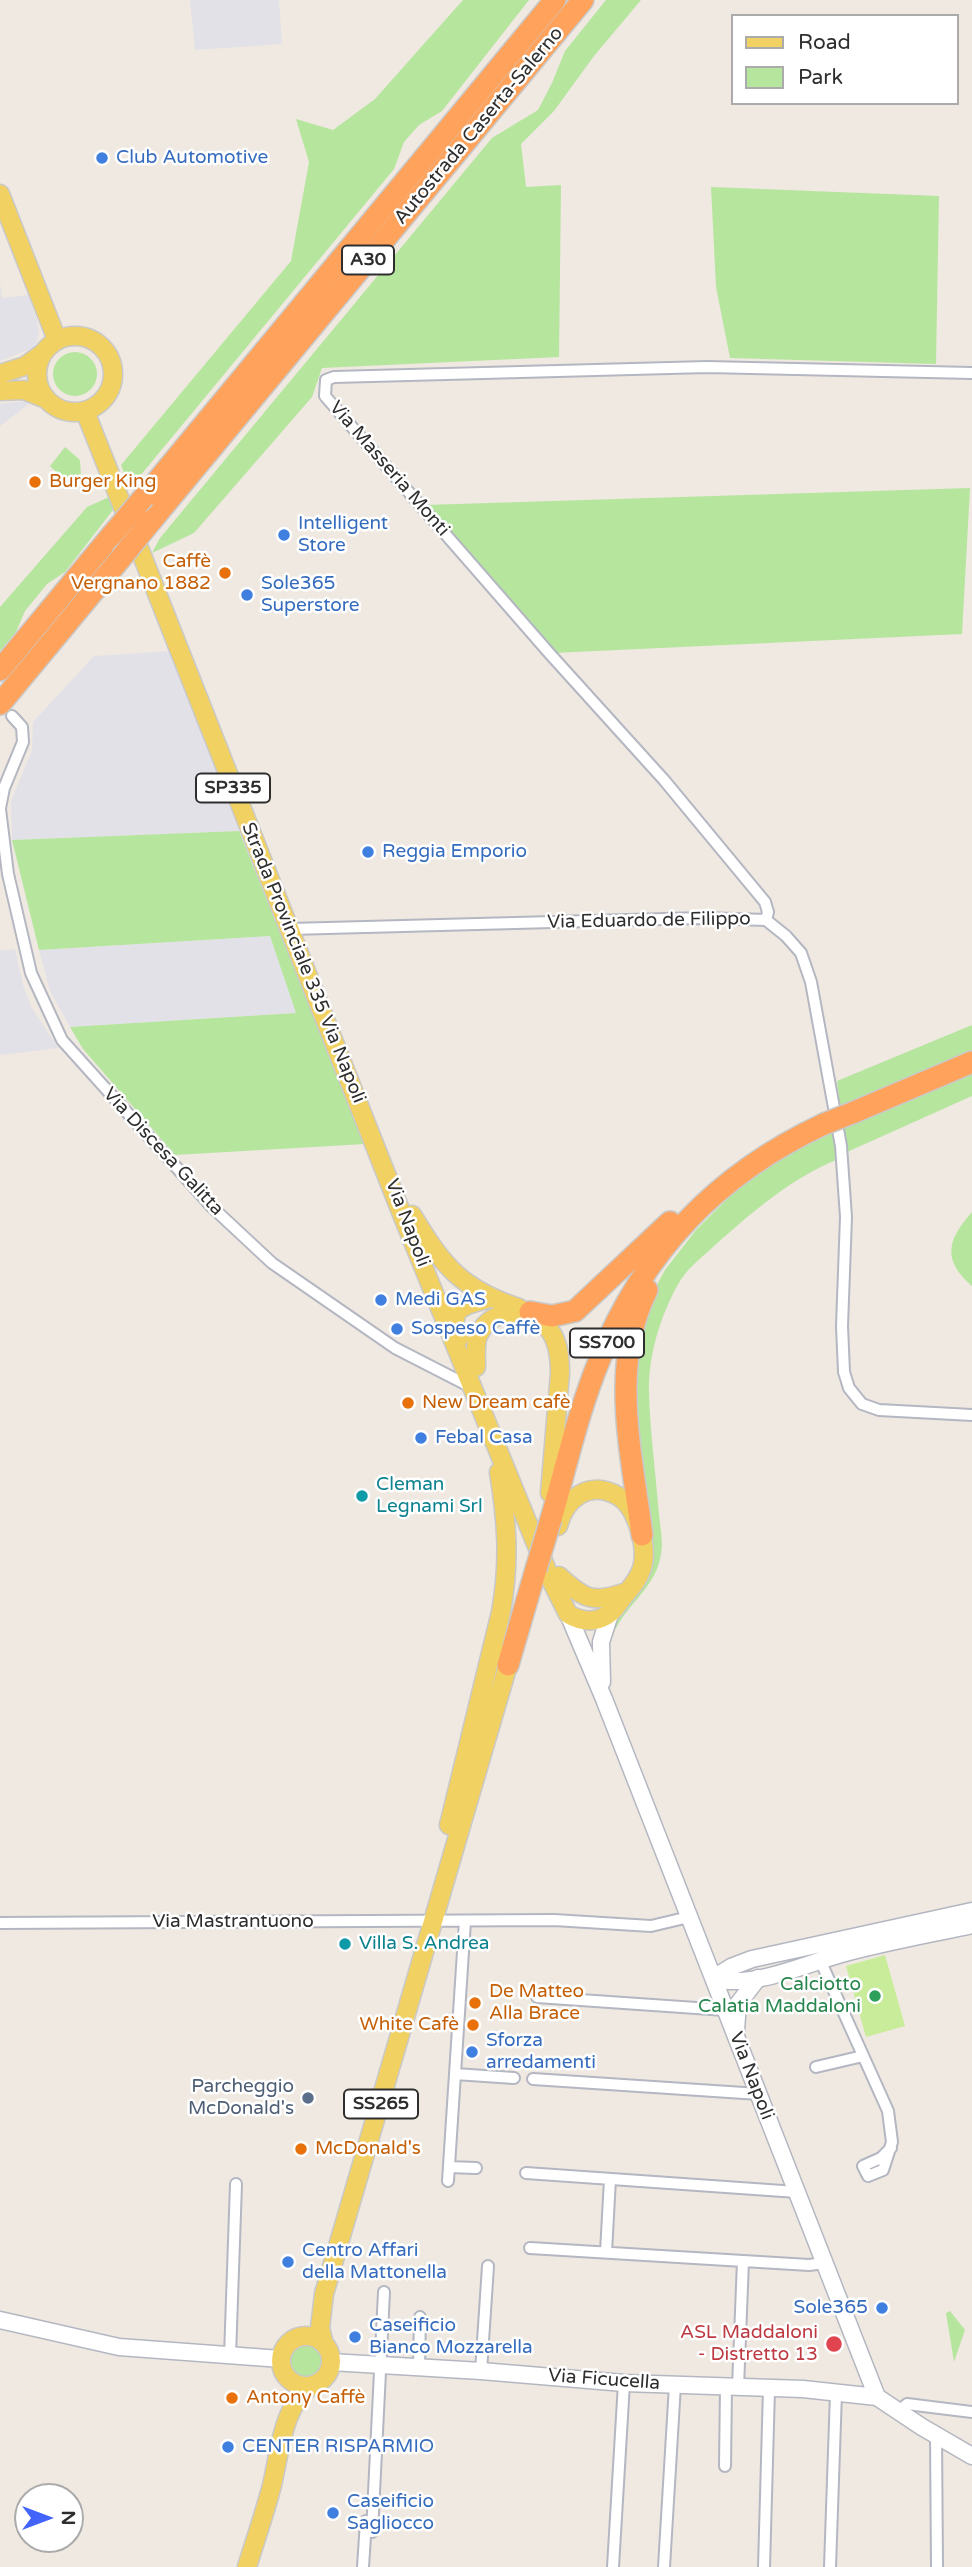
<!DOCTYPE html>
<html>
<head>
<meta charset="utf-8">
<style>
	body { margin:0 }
	#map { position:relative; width:972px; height:2567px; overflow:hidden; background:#efe9e1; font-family:"Varela Round",sans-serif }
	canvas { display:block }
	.legend { position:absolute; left:731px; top:14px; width:228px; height:91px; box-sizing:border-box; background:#fff; border:2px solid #ababab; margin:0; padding:9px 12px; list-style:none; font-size:21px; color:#2e2e2e }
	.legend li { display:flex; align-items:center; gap:14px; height:35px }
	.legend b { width:35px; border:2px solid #ababab }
	.north { position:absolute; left:14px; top:2483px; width:70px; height:70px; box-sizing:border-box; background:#fff; border:2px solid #ababab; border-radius:50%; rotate:90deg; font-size:19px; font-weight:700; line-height:28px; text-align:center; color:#2e2e2e }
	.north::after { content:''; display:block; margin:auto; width:24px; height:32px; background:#4264fb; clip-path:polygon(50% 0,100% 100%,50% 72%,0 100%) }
</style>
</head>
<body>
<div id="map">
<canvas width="972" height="2567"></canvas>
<ul class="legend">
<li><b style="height:9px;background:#f2d163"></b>Road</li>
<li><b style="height:19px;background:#b6e59e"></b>Park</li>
</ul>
<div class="north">N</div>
</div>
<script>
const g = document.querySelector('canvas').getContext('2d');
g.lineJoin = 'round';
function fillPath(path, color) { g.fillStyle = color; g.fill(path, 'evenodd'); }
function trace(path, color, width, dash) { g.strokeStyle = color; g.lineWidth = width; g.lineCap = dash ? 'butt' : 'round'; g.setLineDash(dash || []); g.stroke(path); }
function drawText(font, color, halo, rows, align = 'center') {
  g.font = font + ' "Varela Round",sans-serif'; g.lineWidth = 5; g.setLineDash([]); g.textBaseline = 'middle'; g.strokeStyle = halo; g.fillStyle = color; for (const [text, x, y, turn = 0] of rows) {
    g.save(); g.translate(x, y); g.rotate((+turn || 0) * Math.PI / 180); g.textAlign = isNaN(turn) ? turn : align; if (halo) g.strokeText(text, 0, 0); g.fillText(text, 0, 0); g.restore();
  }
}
const industrial = new Path2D(`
	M 190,0 L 279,0 L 282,44 L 195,50 Z
	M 0,283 L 2,298 L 28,295 L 37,320 L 39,334 L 35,347 L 0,361 Z
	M 26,401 L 29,404 L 0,426 L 0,404 Z
	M 172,651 L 239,831 L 12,840 L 11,801 L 32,750 L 33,722 L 94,656 Z
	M 270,936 L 296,1013 L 70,1027 L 50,991 L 39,950 Z
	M 15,949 L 23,985 L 32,1008 L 58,1048 L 0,1055 L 0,951 Z`);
const green = new Path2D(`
	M 463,0 L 529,0 L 442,111 L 419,125 L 404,142 L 394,169 L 130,488 L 121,465 L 291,261 L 309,162 L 296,119 L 333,130 L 375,99 Z
	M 606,0 L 641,0 L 594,56 L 554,111 L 521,144 L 526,187 L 561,185 L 559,357 L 322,368 L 312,397 L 194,533 L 152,553 L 160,538 L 492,138 L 538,110 L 552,83 L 565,51 Z
	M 711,187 L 939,196 L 936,364 L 730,358 L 716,287 Z
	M53 374a22 22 0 1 1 44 0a22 22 0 1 1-44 0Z
	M 65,447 L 80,460 L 81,477 L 72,487 L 50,466 Z
	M 970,488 L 962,634 L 553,653 L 425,505 Z
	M 109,497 L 113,510 L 65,572 L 47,584 L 25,611 L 16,632 L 0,651 L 0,607 L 87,507 Z
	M 239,831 L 365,1144 L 175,1155 L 83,1049 L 70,1027 L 296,1013 L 270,936 L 39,950 L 12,840 Z
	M 972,1025 L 972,1053 L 840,1108 L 837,1081 Z
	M 972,1071 L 972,1096 L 847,1152 L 842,1126 Z
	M 835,1128 L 839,1159 C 792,1177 750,1214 713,1247 C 700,1259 686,1269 677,1286 C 660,1318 648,1356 649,1393 C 650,1430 655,1467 658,1504 C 659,1518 662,1533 662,1546 C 659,1595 615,1605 608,1653 C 606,1623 619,1613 637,1591 L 630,1397 L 646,1305 L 665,1270 L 696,1230 L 735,1191 L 780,1160 Z
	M 972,1212 L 972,1286 C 942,1260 947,1240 972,1212 Z
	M 950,2311 L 965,2330 L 954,2362 L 946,2313 Z
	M284 2360a20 20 0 1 1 40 0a20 20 0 1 1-40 0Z`);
const pitch = new Path2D(`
	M 885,1955 L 905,2026 L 866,2037 L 846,1966 Z`);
const street = new Path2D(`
	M 0,808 L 4,788 L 23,742 L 22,727 L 12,716
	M 0,809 L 8,874 L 31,973 L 62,1040 L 212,1207 L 272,1263 L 395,1348 L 473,1388
	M 766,920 L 768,912 L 765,902 L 664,780 L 550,654 L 325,396 L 326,380 L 334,377 L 707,367 L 972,373
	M 290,929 L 703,918 L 766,920 L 786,936 L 801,953 L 811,982 L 841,1146 L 846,1217 L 842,1326 L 844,1372 L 849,1388 L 862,1404 L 879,1410 L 972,1415
	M 0,1923 L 554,1920 L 651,1926 L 689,1917
	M 820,1960 L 888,2111 L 892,2142 L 883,2170 L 868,2176 L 863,2166 L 881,2158 L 891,2148
	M 537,1997 L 725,2010
	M 816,2067 L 863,2056
	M 455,2074 L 514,2078
	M 533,2079 L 759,2094
	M 449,2167 L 476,2168
	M 526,2173 L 797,2192
	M 448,2181 L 465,1921
	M 530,2248 L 809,2265 L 824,2263
	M 606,2252 L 610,2179
	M 230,2356 L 236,2184
	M 419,2367 L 420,2317
	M 481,2371 L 488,2266
	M 738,2387 L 743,2261
	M 899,2411 L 907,2404 L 972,2412
	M 936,2435 L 937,2567
	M 725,2466 L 726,2386
	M 372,2532 L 384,2292
	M 363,2567 L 366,2521
	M 613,2567 L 624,2383
	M 664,2567 L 675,2385
	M 764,2567 L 769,2389
	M 830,2567 L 836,2393`);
const secondary = new Path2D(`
	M 568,1614 L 604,1699 L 877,2397 L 922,2427 L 972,2456
	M 602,1682 L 601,1642 L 610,1614
	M 713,1978 L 731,1967 L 752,1959 L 972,1911
	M 713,1978 C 751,1990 807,1963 845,1953 C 886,1942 930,1934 972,1925
	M 736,2030 L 738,2004 L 758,1978
	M 0,2320 L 119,2347 L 281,2359
	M 331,2362 L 481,2371 L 624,2383 L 803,2389 L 877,2397`);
const primary = new Path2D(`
	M 0,194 L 57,340
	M37 374a38 38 0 1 1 76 0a38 38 0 1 1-76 0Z
	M 0,374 L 25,366 L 43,353
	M 0,391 L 24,390 L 46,399
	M 85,411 L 403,1217 L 550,1578 L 568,1614
	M 412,1215 C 443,1266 461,1289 519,1308
	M 459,1338 L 454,1324 L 457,1311 L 467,1305 L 490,1298
	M 476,1367 C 476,1358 475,1348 477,1339 C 487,1309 525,1305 546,1326 C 558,1338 560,1356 560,1373 L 550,1493
	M 558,1526 C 565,1499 589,1479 618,1496 C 637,1507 648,1548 642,1568 C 638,1582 626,1592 618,1604 C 606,1622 586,1625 568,1614
	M 559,1576 C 584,1599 593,1604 626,1592
	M 449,1825 L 501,1612 C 510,1561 507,1522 499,1472
	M281 2361a25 25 0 1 1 50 0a25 25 0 1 1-50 0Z
	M 324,2344 L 320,2328 L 324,2294 L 508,1665 L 509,1652
	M 247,2567 C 255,2541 264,2515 271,2489 C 280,2455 281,2407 312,2385`);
const highway = new Path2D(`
	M 144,497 L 555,0
	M 152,520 L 583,0
	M 0,670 L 111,536
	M 0,704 L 121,558
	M 852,1113 L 972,1062
	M 530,1312 L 552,1316 L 575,1311 L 670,1222
	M 551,1519 C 566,1467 578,1412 599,1361 C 643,1251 717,1174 824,1124
	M 642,1535 C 632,1455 609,1366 647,1290
	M 508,1665 L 536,1569`);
const highwayBridge = new Path2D(`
	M 111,536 L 144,497
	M 121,558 L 152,520
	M 824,1124 L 852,1113
	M 536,1569 L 551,1519`);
const markers = [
	[102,158,7,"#3f7fe0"],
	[35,482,7,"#e8710a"],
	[284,535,7,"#3f7fe0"],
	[225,573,7,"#e8710a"],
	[247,595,7,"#3f7fe0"],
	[368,852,7,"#3f7fe0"],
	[381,1300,7,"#3f7fe0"],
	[397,1329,7,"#3f7fe0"],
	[408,1403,7,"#e8710a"],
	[421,1438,7,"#3f7fe0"],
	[362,1496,7,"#0f9aa8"],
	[345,1944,7,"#0f9aa8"],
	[875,1996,7,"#2e9e5b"],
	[475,2003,7,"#e8710a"],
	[473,2025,7,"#e8710a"],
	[472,2052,7,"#3f7fe0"],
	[308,2098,7,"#5c6f8a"],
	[301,2149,7,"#e8710a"],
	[288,2262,7,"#3f7fe0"],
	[882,2308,7,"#3f7fe0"],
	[355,2337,7,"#3f7fe0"],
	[834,2344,9,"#e0444e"],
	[232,2398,7,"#e8710a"],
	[228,2447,7,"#3f7fe0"],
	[333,2513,7,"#3f7fe0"]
];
const shields = [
	[368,260,52],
	[233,788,74],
	[607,1343,74],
	[381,2104,74]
];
const shieldNames = [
	["A30",368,260],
	["SP335",233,788],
	["SS700",607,1343],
	["SS265",381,2104]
];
const streetNames = [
	["Autostrada Caserta-Salerno",479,126,-50],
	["Via Masseria Monti",389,469,49],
	["Via Eduardo de Filippo",649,921,-1],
	["Strada Provinciale 335 Via Napoli",303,963,68],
	["Via Discesa Galitta",163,1152,47],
	["Via Napoli",407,1223,69],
	["Via Mastrantuono",233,1922],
	["Via Napoli",751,2076,69],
	["Via Ficucella",604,2380,4]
];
const shopNames = [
	["Club Automotive",116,158],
	["Intelligent",298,524],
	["Store",298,546],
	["Sole365",261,584],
	["Superstore",261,606],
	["Reggia Emporio",382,852],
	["Medi GAS",395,1300],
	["Sospeso Caffè",411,1329],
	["Febal Casa",435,1438],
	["Sforza",486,2041],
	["arredamenti",486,2063],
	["Centro Affari",302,2251],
	["della Mattonella",302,2273],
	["Sole365",868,2308,"right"],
	["Caseificio",369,2326],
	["Bianco Mozzarella",369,2348],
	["CENTER RISPARMIO",242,2447],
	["Caseificio",347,2502],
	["Sagliocco",347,2524]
];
const foodNames = [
	["Burger King",49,482],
	["Caffè",211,562,"right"],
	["Vergnano 1882",211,584,"right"],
	["New Dream cafè",422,1403],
	["De Matteo",489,1992],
	["Alla Brace",489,2014],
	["White Cafè",459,2025,"right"],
	["McDonald's",315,2149],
	["Antony Caffè",246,2398]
];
const cultureNames = [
	["Cleman",376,1485],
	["Legnami Srl",376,1507],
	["Villa S. Andrea",359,1944]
];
const leisureNames = [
	["Calciotto",861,1985],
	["Calatia Maddaloni",861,2007]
];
const serviceNames = [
	["Parcheggio",294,2087],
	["McDonald's",294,2109]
];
const healthNames = [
	["ASL Maddaloni",818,2333],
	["- Distretto 13",818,2355]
];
fillPath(industrial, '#e3e1e8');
fillPath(green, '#b6e59e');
fillPath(pitch, '#c9ec9a');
trace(street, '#b4b7c1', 14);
trace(secondary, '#b4b7c1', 19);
trace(primary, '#c9c9c9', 21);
trace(highway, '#c9c9c9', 24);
trace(street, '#fff', 10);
trace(secondary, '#fff', 16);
trace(primary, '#f2d163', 18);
trace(highway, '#ffa35c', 21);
trace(highwayBridge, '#c9c9c9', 24, []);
trace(highwayBridge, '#ffa35c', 21);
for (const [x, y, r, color] of markers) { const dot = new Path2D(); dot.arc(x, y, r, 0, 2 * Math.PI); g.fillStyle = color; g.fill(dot); trace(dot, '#fff', 2.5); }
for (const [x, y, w] of shields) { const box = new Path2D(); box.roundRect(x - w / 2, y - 14.5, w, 29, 5); g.fillStyle = '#fff'; g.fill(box); trace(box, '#2e2e2e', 2); }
drawText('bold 18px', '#2e2e2e', null, shieldNames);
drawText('19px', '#2e2e2e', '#fff', streetNames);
drawText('19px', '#366cbe', '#fff', shopNames, 'left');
drawText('19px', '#c56008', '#fff', foodNames, 'left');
drawText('19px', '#0d838f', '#fff', cultureNames, 'left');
drawText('19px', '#27864d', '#fff', leisureNames, 'right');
drawText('19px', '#4e5e75', '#fff', serviceNames, 'right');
drawText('19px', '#be3a42', '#fff', healthNames, 'right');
</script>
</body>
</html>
